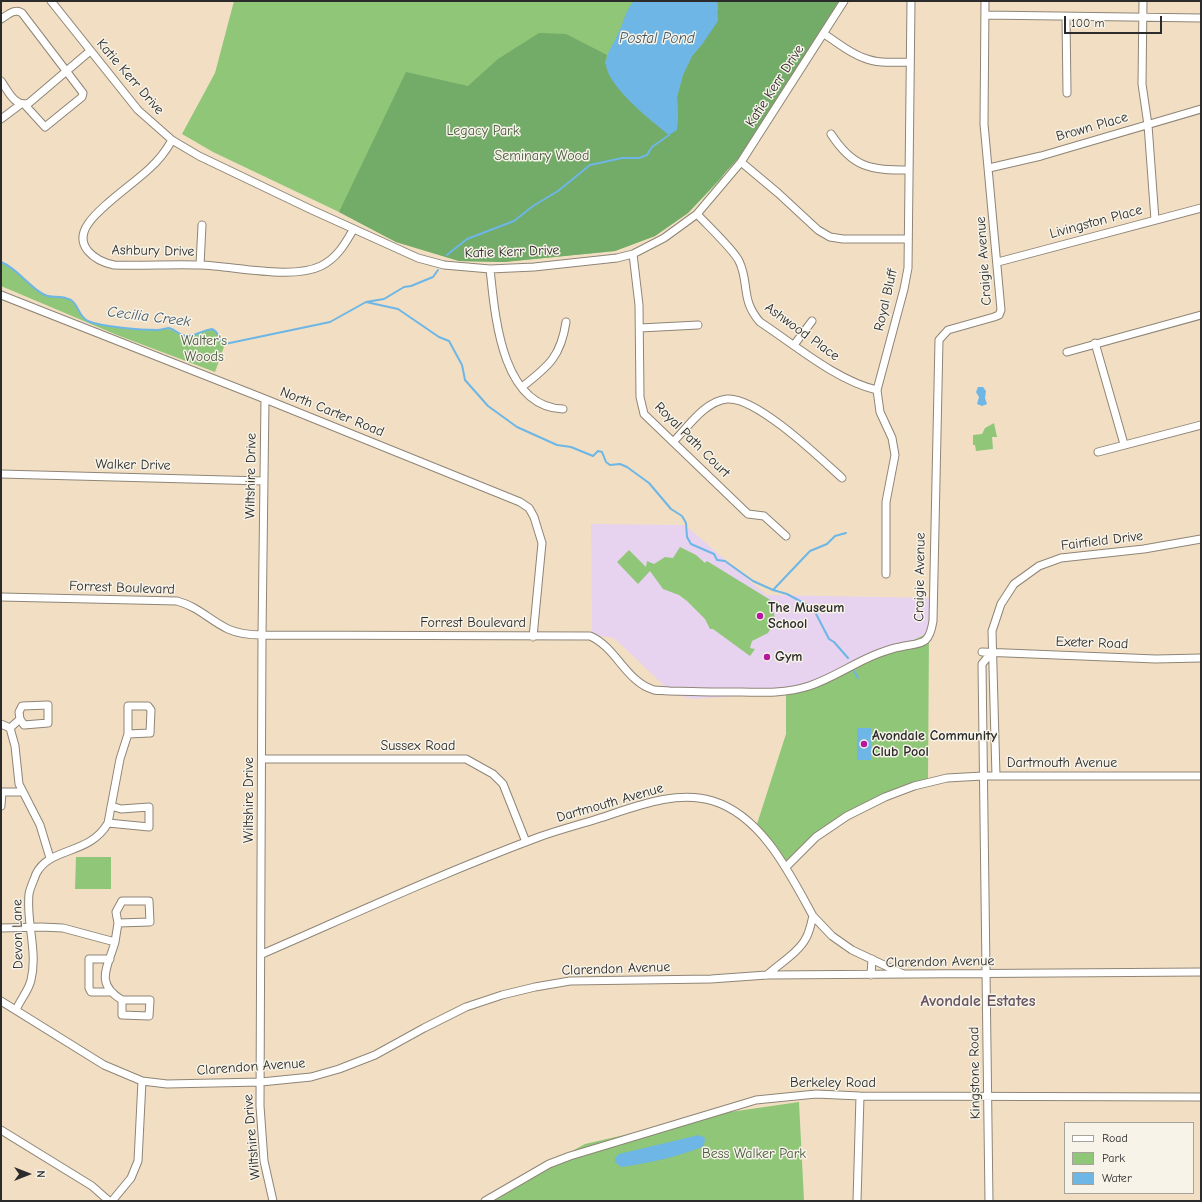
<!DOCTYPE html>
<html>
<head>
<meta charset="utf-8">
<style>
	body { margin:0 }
	#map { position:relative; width:1202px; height:1202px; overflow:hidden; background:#f2dfc3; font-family:"Comic Neue",sans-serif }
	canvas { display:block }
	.frame { position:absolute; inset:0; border:2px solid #2b2b2b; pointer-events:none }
	.legend { position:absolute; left:1064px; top:1122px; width:130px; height:72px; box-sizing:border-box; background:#f7f3e8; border:1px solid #a5a39c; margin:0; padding:5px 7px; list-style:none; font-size:12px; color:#2b2b2b }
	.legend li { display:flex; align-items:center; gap:8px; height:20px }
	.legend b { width:20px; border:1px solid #a5a39c }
	.north { position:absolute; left:8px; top:1154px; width:40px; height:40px; -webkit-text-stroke:3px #f7f3e8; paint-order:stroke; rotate:90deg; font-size:11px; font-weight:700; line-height:16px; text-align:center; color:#2b2b2b }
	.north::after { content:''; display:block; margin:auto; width:14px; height:18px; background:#2b2b2b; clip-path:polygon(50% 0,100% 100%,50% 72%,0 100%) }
	.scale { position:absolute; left:1064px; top:16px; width:98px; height:18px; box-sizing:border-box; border:2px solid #2b2b2b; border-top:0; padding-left:5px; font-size:12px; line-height:14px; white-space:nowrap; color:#2b2b2b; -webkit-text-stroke:3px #f7f3e8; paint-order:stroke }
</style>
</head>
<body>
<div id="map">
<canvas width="1202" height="1202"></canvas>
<div class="frame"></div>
<ul class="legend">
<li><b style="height:5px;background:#fff"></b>Road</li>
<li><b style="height:11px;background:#8fc678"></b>Park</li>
<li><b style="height:11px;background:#6db6e5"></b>Water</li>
</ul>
<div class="north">N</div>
<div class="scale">100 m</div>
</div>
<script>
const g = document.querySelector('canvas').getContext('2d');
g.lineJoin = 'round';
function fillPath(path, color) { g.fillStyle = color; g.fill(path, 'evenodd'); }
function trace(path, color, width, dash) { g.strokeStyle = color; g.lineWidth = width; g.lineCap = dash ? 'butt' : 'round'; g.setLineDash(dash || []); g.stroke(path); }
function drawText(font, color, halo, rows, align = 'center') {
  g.font = font + ' "Comic Neue",sans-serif'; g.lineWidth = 3; g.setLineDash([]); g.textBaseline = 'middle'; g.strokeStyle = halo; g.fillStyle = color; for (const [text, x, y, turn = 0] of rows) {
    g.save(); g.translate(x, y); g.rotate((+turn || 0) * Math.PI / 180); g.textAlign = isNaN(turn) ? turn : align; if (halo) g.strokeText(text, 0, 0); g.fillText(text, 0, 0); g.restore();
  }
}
const built = new Path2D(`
	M 591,524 L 685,525 L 766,595 L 929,598 L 929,633 L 827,679 L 786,693 L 693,699 L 673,694 L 614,638 L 592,635 Z`);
const green = new Path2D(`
	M 234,1 L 839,1 L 720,180 L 688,213 L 655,236 L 615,251 L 504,262 L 459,261 L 396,242 L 339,212 L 213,152 L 182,134 L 215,73 Z
	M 1,262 C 18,269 28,283 42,293 C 50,299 60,293 71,301 C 79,305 78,315 86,320 C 100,328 141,329 159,330 C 177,326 174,337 188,336 C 197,336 206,326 215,330 L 221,341 L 225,344 L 215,372 L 117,335 L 1,286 Z
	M 994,423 L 997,437 L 992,437 L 993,449 L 976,451 L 975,445 L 973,445 L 973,435 L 982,434 L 985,428 Z
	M 680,547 L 696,555 L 705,563 L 707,561 L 772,601 L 775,620 L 768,633 L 752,641 L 750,648 L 755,649 L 750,656 L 713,629 L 710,629 L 705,619 L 687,601 L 679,595 L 663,589 L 650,571 L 638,584 L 617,562 L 629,550 L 646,567 L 647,561 L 654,564 L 665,557 L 673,558 Z
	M 929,633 L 928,779 L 852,812 L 786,861 L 757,824 L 786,734 L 786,693 L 801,691 Z
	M 76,857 L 111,857 L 111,889 L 75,889 Z
	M 799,1102 L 804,1201 L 482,1201 L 585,1144 L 716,1114 Z`);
const forest = new Path2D(`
	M 717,1 L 839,1 L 747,149 L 688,213 L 655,236 L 615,251 L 504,262 L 459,261 L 396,242 L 339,212 L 406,72 L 468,86 L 498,59 L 539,33 L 566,34 L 607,55 L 605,63 L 639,110 L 653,122 L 678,119 L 677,97 L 683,75 L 692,56 L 703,43 L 718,9 Z`);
const water = new Path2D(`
	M 634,1 L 717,1 L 718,21 L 703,43 L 692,56 L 683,75 L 677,97 L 678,119 L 677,130 L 669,135 C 653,122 604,84 606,62 C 607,52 614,43 618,34 C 624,22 625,11 634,1 Z
	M 978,387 L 983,387 L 986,391 L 985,398 L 987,404 L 982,406 L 977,404 L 979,397 L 976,392 Z
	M 857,728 L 871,728 L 871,760 L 857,760 Z
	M 699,1135 L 705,1138 L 704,1146 C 678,1157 649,1163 621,1167 L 615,1162 L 615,1158 L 619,1154 Z`);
const stream = new Path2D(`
	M 447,255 L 467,239 L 514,221 L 533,206 L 558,191 L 590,165 L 622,158 L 639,158 L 647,155 L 652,147 L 669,135
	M 1,262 C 19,269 29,288 45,295 C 53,299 59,294 71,300 C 79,305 78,316 88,321 C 102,327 142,330 157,330 C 161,330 166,328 169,328 C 177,330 180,337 189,336 C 197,335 204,330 212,329 C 220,332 218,341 225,344 L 330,322 L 366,302 L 384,299 L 404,287 L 411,286 L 433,277 L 438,270
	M 366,302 L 398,309 L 439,337 L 449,341 L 462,365 L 465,380 L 488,406 L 517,427 L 557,445 L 571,447 L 593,456 L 598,451 L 602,452 L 606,462 L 610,465 L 620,464 L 627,467 L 649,483 L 671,509 L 682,516 L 686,523 L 687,537 L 691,544 L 714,554 L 717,560 L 725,561 L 753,581 L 773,590 L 787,594 L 813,608 L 829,639 L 834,642 L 848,658
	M 773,590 L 810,551 L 827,544 L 835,536 L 846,533
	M 854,671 L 858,678`);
const minor = new Path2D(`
	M 51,1 L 138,110 L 172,140 L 199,156 L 312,210 L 418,258 L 444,265 L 490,269 L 534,267 L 617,258 L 633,254 L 664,238 L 697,214 L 741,162 L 844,1
	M 1143,1 L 1142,84 L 1148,125 L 1155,220
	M 985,15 L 1201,18
	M 1066,17 L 1067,93
	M 1,19 C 8,15 14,8 22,13 L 83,93 L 82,97 L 45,127 L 25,105
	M 824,34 C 837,42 849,53 864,58 C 878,64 895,62 910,62
	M 1,81 C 8,91 15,108 29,103 L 90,51
	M 1,119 L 21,104
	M 831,134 C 853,168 870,170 909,170
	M 172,140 C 166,151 159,160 149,169 C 133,184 99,207 88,224 C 73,246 95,261 114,265 C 143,266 172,264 200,265 C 234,266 292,280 321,266 C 337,258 345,244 353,230
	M 741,162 L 778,193 L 818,230 L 830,237 L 843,239 L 908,239
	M 989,168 L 1041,156 L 1201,109
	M 697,214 C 707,225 733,249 739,261 C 750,284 740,299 760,322 C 795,345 837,381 877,390
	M 633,254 L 639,305 L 640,397 L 644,414 L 748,514 L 764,516 L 786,536
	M 998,262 L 1201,208
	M 200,265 L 202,225
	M 490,269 C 495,315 501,407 563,409
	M 1,295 L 265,399 L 520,502 L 529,508 L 534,517 L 542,543 L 533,637
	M 640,328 L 698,325
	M 1095,343 L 1124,444
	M 794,345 L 812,321
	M 1067,352 L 1201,315
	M 522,387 C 549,366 561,356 566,322
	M 265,399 L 262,635 L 260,1106 L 264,1161 L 273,1201
	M 673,442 C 688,427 705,401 727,399 C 756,396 821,459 842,478
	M 1098,452 L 1201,425
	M 1,474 L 264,481
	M 886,574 L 886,502 L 895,455 L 892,438 L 880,412 L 877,390 L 904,289 L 908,268 L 911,1
	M 1,597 L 177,601 C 199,607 209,620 228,629 C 239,634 251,635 262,635 L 590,636 C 616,647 626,682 654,690 C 659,691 664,690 669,691 C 685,691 700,692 715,692 C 745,691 779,696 809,686 C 833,678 854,663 877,654 C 885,651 893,648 900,647 C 922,642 929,646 933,621 L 939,340 L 948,330 L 994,317 L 999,315 L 1001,310 L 984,124 L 985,1
	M 982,652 L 1156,659 L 1201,658
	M 20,719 L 24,725 L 48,723 L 48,705 L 22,706 L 19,712 L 20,719 L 10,728 L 15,746 L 19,784 L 40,825 L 50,858
	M 1,724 L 10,728
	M 262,759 L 466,759 L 493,774 L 503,784 L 526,842
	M 996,776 L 992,631 L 1001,604 L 1014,584 L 1039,566 L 1061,558 L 1144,549 L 1201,539
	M 1,792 L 23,792
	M 1,806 L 2,792
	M 108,823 L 149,827 L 149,807 L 121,809 L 111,806
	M 786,867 L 816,837 L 847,816 L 885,797 L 914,786 L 947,778 L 983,776 L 1201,776
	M 813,916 L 832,936 L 852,950 L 903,974
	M 1,928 L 41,927 L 63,928 L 115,942 C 108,967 94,983 122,1000 L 122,1015 L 149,1016 L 150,1000 L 122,1000
	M 115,942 L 118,923 L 150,922 L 149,901 L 122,901 L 116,912 L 118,923
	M 262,954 C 354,914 445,872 539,837 C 558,830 578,825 597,819 C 632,808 676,789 713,801 C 762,816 790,874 813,916 C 811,923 810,931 806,938 C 799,952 779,964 767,975
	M 110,959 L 89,959 L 89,988 L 91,992 L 110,992
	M 871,975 L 872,959
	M 1,1001 L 104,1065 L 142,1081 L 167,1084 L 261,1082 L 311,1077 L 339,1069 L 375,1055 L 424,1028 L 466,1007 L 502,995 L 535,987 L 570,981 L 711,979 L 767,975 L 1201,972
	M 16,1010 C 20,1000 29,990 31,980 C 38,951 26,923 29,894 C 30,888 34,880 36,874 C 50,846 89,856 108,823 L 120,759 L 128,734 L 128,706 L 148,706 L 151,710 L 150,733 L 128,734
	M 1,1130 L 92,1186 L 109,1201
	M 112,1201 L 131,1178 L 138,1161 L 142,1081
	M 485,1201 L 549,1164 L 570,1156 L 756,1100 L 816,1094 L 860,1096 L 1201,1097
	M 857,1201 L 860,1096
	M 989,1201 L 982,664 L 992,652`);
const markers = [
	[760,616,4,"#b5179e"],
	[767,657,4,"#b5179e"],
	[864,744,4,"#b5179e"]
];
const streetNames = [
	["Katie Kerr Drive",130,77,49],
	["Katie Kerr Drive",775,86,-57],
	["Brown Place",1092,127,-16],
	["Livingston Place",1096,222,-15],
	["Ashbury Drive",153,251,1],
	["Katie Kerr Drive",512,252,-2],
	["Craigie Avenue",984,261,-94],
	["Royal Bluff",886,300,-77],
	["Ashwood Place",802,332,36],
	["North Carter Road",332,412,22],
	["Royal Path Court",692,440,45],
	["Walker Drive",133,465,1],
	["Wiltshire Drive",251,476,-89],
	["Fairfield Drive",1102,541,-7],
	["Craigie Avenue",920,577,-89],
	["Forrest Boulevard",122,588,2],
	["Forrest Boulevard",473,623],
	["Exeter Road",1092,643,2],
	["Sussex Road",418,746],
	["Dartmouth Avenue",1062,763],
	["Wiltshire Drive",249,800,-90],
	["Dartmouth Avenue",610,803,-16],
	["Devon Lane",18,934,-91],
	["Clarendon Avenue",940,962,-1],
	["Clarendon Avenue",616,969,-2],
	["Clarendon Avenue",251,1067,-4],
	["Kingstone Road",975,1073,-91],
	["Berkeley Road",833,1083],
	["Wiltshire Drive",252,1137,-95]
];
const parkNames = [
	["Legacy Park",483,131],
	["Seminary Wood",542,156],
	["Walter's",204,341],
	["Woods",204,357],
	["Bess Walker Park",754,1154]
];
const poiNames = [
	["The Museum",768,608],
	["School",768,624],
	["Gym",775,657],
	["Avondale Community",872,736],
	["Club Pool",872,752]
];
const waterNames = [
	["Postal Pond",657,39],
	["Cecilia Creek",149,317,7]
];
const quarterNames = [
	["Avondale Estates",978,1001]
];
fillPath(built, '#e7d2ef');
fillPath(green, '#8fc678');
fillPath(forest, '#73ab68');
fillPath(water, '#6db6e5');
trace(stream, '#6db6e5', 2);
trace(minor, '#8e8577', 9);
trace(minor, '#fff', 7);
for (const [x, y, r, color] of markers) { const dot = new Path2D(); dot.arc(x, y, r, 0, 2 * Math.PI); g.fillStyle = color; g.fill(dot); trace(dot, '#f7f3e8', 1.5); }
drawText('14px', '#2b2b2b', '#f7f3e8', streetNames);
drawText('14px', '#495a42', '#f7f3e8', parkNames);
drawText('bold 14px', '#2b2b2b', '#f7f3e8', poiNames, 'left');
drawText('italic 15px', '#3f5563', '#f7f3e8', waterNames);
drawText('bold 16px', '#695561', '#f7f3e8', quarterNames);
</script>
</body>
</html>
